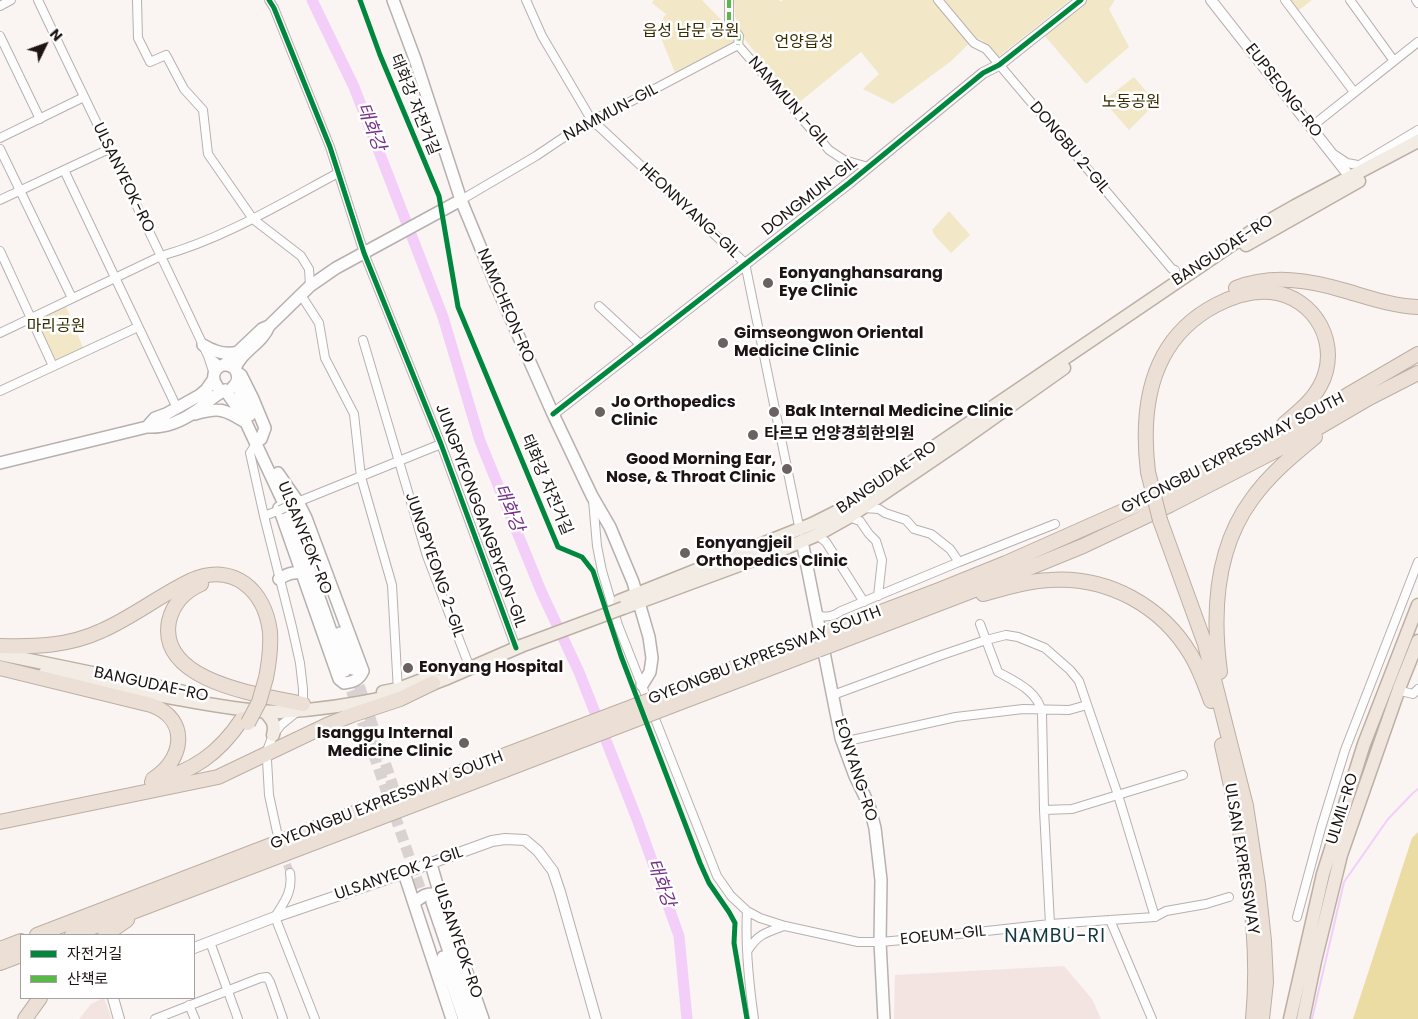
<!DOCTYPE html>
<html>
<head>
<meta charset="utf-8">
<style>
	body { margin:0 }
	#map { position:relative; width:1418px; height:1019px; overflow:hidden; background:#faf4f3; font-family:Poppins,"Noto Sans KR",sans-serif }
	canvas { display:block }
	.legend { position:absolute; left:20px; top:934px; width:175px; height:65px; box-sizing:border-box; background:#fff; border:1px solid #a5a1a1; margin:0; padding:6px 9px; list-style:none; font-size:15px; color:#1d1413 }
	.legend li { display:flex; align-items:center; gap:10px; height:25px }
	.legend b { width:25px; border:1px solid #a5a1a1 }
	.north { position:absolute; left:20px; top:20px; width:50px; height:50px; -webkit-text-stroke:4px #fff; paint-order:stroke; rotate:48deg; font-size:14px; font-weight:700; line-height:20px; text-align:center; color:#1d1413 }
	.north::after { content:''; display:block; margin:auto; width:18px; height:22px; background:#1d1413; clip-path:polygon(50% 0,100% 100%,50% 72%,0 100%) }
</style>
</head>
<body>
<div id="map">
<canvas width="1418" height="1019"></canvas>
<ul class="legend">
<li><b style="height:6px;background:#00873e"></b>자전거길</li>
<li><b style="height:6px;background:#58b947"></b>산책로</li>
</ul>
<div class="north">N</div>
</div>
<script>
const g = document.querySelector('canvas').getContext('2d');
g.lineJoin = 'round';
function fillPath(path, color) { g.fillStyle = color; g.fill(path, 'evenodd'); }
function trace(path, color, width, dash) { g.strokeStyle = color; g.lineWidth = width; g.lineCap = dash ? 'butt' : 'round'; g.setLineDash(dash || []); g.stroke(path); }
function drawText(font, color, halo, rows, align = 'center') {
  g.font = font + ' Poppins,"Noto Sans KR",sans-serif'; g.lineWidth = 5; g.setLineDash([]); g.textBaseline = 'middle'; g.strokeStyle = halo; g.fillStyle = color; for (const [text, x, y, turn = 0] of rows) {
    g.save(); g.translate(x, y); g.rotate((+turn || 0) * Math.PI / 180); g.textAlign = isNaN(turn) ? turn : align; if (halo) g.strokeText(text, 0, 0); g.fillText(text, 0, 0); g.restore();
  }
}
const built = new Path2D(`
	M 1064,966 L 1092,999 L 1101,1019 L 894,1019 L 895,975 Z
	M 103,998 L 104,998 L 112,1019 L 79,1019 L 91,1004 Z`);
const green = new Path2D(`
	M 654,0 L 702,0 L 737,36 L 735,43 L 676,75 L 657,28 L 666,14 L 652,3 Z
	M 734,0 L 779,0 L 781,2 L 783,0 L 1070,0 L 998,57 L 982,40 L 975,38 L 950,62 L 893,104 L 863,89 L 879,74 L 861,52 L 797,104 L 745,40 L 735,17 Z
	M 1087,0 L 1115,0 L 1109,9 L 1129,47 L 1086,84 L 1043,34 Z
	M 1291,0 L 1312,0 L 1299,10 Z
	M 1134,77 L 1156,103 L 1129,130 L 1108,106 L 1107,98 Z
	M 949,211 L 970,235 L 951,253 L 935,236 L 932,230 Z
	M 65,304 L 84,350 L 55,363 L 34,319 Z`);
const forest = new Path2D(`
	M 1418,832 L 1418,1019 L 1353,1019 L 1412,838 Z`);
const stream = new Path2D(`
	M 1312,1019 L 1344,882 L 1388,819 L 1413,793 L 1418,789`);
const river = new Path2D(`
	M 312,0 L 354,87 L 443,317 L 480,441 L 541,591 L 579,672 L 637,819 L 679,936 L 687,1019`);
const minorTunnel = new Path2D(`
	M 283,853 L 290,873`);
const secondaryTunnel = new Path2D(`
	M 354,670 L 399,804
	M 346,675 L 426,905`);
const minor = new Path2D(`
	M 38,0 C 94,119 153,237 208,356
	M 137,0 L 138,38 L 150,62 L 166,55 L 184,89 L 203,110 L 208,154 L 253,219 L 301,256 L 309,269 L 310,286
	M 269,0 L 274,8 L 330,147 L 364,253 L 441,444 L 516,648
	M 526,0 L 542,36 L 591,119 L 745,263 L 800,531
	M 729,0 L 729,23 L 739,36 L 738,45
	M 938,0 L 974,43 L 986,49 L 1172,269 L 1175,270
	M 1285,0 L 1354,92
	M 1350,0 L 1394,61
	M 1416,0 L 1418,3
	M 0,6 L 11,0
	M 0,36 L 40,119
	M 738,45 L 829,150 L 844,160 L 868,167
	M 1311,127 L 1418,42
	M 0,138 L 84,97
	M 0,149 L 72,298
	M 1335,155 L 1347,163 L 1363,166
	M 1358,166 L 1418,130
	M 64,170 L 109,149
	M 0,200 L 64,170 L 177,408
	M 461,200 L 536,156 L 591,119 L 607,114 L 738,45
	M 0,251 L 53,366
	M 301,295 L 319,323 L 325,358 L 354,414 L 361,477 L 392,585 L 398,691
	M 599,306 L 641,345
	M 0,333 L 161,256 C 223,239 282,203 338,173
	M 363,340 L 427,556 L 470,668
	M 214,374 L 208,356 L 220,366
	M 0,391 L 138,327
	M 256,444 L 250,453 L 264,516 L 292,627 L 300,663 L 303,689 L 303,704 L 298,711 L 281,725 L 273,735 L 268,748
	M 593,500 L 597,546 L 602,571 L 618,625 L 717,876 L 731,896 L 747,911 C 745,947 749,984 754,1019
	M 295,503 L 441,444
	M 264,516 L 280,510
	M 849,517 L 860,521 L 869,534 L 876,541 L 882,560 L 878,596
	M 817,535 L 826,542 L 864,602
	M 959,562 L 1055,524
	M 817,616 C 827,617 833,617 841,611 L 959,562 L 950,549 L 931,534 L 914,529 L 906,520 L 885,513 L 879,509 L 863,508
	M 980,624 L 998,672 C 1016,682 1038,691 1042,713 L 1044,810 L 1050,924
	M 1401,691 L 1413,694 L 1418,689
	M 833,695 L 939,656 L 986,640 L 1006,635 L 1018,637 L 1045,648 L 1070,670 L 1079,681 L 1118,795 L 1155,917 L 1166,911 L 1206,904 L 1229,897
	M 843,742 L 956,717 L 1023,709 L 1069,710 L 1087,705
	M 267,760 L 269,795 L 277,832
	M 1044,810 L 1072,809 L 1183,775
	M 290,873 C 293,892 284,902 275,917 L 315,1019
	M 747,911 L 760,918 L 785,926 L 858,942 L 880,942 L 914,939 L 1050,924 L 1155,917
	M 1297,917 L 1321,828 L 1345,750 L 1418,562
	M 1110,920 L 1152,1019
	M 210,942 L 238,1019
	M 748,950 C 758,934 767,932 784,926
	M 189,1005 L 195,1019
	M 155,1019 L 260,978 L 267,977 L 270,982 L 283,1019`);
const tertiary = new Path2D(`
	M 1211,0 L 1354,182
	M 553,414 L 849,183 L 983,73 L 999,65 L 1081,0
	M 194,948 L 275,917 L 404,873 L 492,841 L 505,839 L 525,840 L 538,851 L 553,871 L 560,892 L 596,1019
	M 113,998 L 119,1019`);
const secondary = new Path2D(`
	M 393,0 L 415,59 L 461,200 L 496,285 L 553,414 L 592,496 L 610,527 L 633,582 L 649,637 L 652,658 L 650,672 L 642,685
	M 269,326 L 310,286 L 336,268 L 461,200
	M 203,345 C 213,351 225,356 238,352
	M 224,365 L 262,329 L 269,326 C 262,344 241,351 235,369 C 239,376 239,382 233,387
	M 238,373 L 241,375 L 253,399 L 265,428 L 261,439
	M 213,380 L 206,390 L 200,395 L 166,414 L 155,418 L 147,427 C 164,428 182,421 196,411 C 206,404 213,396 225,390 L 242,414 L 293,523 L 345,671
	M 237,382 L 242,399 L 250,415
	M 217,386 C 207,372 222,358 235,369
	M 195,414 C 219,407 225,409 245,422
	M 0,463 L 147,427
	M 278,473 L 298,502 L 306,518 L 363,671 C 359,680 353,682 344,683 L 339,679 L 279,508
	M 802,541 L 841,738 L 855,776 L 869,805 L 875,828 L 881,880 L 880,942 L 884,1019
	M 279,579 C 287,574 292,572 301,573
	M 340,633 L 353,669
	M 431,864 L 440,895 L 483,1019
	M 404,873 L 452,1019
	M 432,902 L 472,1019
	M 414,903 C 423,895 428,892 440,895
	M 443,957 L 464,1019`);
const primary = new Path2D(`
	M 1246,245 L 1359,181
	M 619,601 L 812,524 L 844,508 L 1258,227 L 1295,206 L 1418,141
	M 623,608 L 788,547 L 817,535 L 849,517 L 958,443 L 1064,368
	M 0,654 L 194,694
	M 45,673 C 93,682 141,693 190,701 C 218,706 252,712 280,712 C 318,710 356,704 393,696
	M 424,687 L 445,679 L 521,646
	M 383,692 L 398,689 L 432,676
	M 264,711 C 272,719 276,724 273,735`);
const trunk = new Path2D(`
	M 1290,1019 L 1323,874 L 1364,744 L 1418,605
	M 1303,1019 L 1315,961 L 1341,855 L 1400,686 L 1418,641`);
const motorway = new Path2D(`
	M 1236,288 C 1272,274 1310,280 1346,291 C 1370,298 1393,306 1418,307
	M 1148,472 C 1140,406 1151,339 1216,305 C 1233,296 1251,290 1271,292 C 1316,297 1342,346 1320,386 C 1312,401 1297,413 1284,424
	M 1160,520 L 1205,644 L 1246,806 L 1258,885 L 1264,941 L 1266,982 L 1262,1019
	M 201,584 C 185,591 173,604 169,621 C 157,683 263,695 303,704
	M 983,594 C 1005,588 1027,581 1050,580 C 1108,576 1162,606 1191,655 C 1200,670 1205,685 1211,701
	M 836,629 L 939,590 L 1006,563 L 1166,492 L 1303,421 L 1418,354
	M 839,642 L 985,586 L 1083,546 L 1170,505 L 1244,467 L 1304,436 L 1369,398 L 1418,373
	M 0,646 C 35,647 69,646 101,631 C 133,617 160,595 192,580 C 233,562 265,590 270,632 C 271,648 269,663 266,678
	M 0,668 L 151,705 C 190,719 184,760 153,779
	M 1220,672 C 1212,612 1215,549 1252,499 C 1269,475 1292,456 1315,437
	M 666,694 L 816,636
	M 671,706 L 818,650
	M 1222,745 C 1242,834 1262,927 1253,1019
	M 152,782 C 192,772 219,754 242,719
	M 0,822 L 218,777 L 327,725 L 352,715 L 400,699 L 433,683
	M 37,935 L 500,757
	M 72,935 L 505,770
	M 105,935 L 127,920
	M 0,949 L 21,941
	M 0,963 L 21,955
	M 25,1019 L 40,998`);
const minorBridge = new Path2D(`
	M 280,510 L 295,503`);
const primaryBridge = new Path2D(`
	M 521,646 L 623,608`);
const motorwayBridge = new Path2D(`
	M 1148,472 L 1160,520
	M 816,636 L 836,629
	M 818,650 L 839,642
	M 248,723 L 259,702 L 266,678
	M 500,757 L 666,694
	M 505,770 L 671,706`);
const quiet = new Path2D(`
	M 729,0 L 729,23 L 739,36 L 738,45`);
const cycleway = new Path2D(`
	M 269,0 L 274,8 L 330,147 L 364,253 L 441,444 L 516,648
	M 360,0 L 380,55 L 439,196 L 458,307 L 558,547 L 582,557 L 593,571 L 621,656 L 700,863 L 709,883 L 729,912 L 735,923 L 734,943 L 747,1019
	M 553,414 L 849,183 L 983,73 L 999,65 L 1081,0`);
const markers = [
	[768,283,6,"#6a6261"],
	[723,343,6,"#6a6261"],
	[600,412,6,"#6a6261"],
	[774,412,6,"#6a6261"],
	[753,435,6,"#6a6261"],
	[787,469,6,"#6a6261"],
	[685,553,6,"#6a6261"],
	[408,668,6,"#6a6261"],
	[464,743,6,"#6a6261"]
];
const parkNames = [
	["읍성 남문 공원",691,32],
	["언양읍성",804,43],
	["노동공원",1131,103],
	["마리공원",56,327]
];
const streetNames = [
	["EUPSEONG-RO",1283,91,52],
	["NAMMUN 1-GIL",788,102,49],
	["태화강 자전거길",414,105,68],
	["NAMMUN-GIL",611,113,-28],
	["DONGBU 2-GIL",1069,148,50],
	["ULSANYEOK-RO",123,178,64],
	["DONGMUN-GIL",810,197,-38],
	["HEONNYANG-GIL",689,211,43],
	["BANGUDAE-RO",1223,251,-33],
	["NAMCHEON-RO",505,306,67],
	["GYEONGBU EXPRESSWAY SOUTH",1233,454,-27],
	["BANGUDAE-RO",887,478,-34],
	["태화강 자전거길",546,485,67],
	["JUNGPYEONGGANGBYEON-GIL",480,516,70],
	["ULSANYEOK-RO",304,538,68],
	["JUNGPYEONG 2-GIL",434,565,71],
	["GYEONGBU EXPRESSWAY SOUTH",765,656,-21],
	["BANGUDAE-RO",151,685,12],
	["EONYANG-RO",855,770,72],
	["GYEONGBU EXPRESSWAY SOUTH",387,801,-21],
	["ULMIL-RO",1343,809,-73],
	["ULSAN EXPRESSWAY",1241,859,81],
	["ULSANYEOK 2-GIL",399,874,-19],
	["EOEUM-GIL",943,936,-6],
	["ULSANYEOK-RO",457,941,71]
];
const poiNames = [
	["Eonyanghansarang",779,274],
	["Eye Clinic",779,292],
	["Gimseongwon Oriental",734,334],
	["Medicine Clinic",734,352],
	["Jo Orthopedics",611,403],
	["Clinic",611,421],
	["Bak Internal Medicine Clinic",785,412],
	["타르모 언양경희한의원",764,435],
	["Good Morning Ear,",776,460,"right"],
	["Nose, & Throat Clinic",776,478,"right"],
	["Eonyangjeil",696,544],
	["Orthopedics Clinic",696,562],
	["Eonyang Hospital",419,668],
	["Isanggu Internal",453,734,"right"],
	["Medicine Clinic",453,752,"right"]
];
const waterNames = [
	["태화강",370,127,69],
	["태화강",508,508,67],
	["태화강",660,883,70]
];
const quarterNames = [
	["NAMBU-RI",1055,937]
];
fillPath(built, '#f3e4e2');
fillPath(green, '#f2e8c8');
fillPath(forest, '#eadca3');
trace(stream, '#f2cef9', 2);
trace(river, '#f2cef9', 11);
trace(minorTunnel, '#d9d2d1', 8, [8, 4]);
trace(secondaryTunnel, '#d9d2d1', 11, [11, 5.5]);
trace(minor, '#b7b0af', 10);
trace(tertiary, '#b7b0af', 12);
trace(secondary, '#b7b0af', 14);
trace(primary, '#bcafa3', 15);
trace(trunk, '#bcafa3', 15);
trace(motorway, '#bcafa3', 16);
trace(minor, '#fefdfd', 8);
trace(tertiary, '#fefdfd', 10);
trace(secondary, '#fefdfd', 11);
trace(primary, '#f3ece5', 12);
trace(trunk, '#f0e6de', 12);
trace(motorway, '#ece0d6', 14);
trace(minorBridge, '#b7b0af', 10, []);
trace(primaryBridge, '#bcafa3', 15, []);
trace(motorwayBridge, '#bcafa3', 16, []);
trace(minorBridge, '#fefdfd', 8);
trace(primaryBridge, '#f3ece5', 12);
trace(motorwayBridge, '#ece0d6', 14);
trace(quiet, '#58b947', 4, [8, 4]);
trace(cycleway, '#00873e', 5);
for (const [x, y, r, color] of markers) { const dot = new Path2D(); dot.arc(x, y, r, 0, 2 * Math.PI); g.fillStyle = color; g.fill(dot); trace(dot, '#fff', 2); }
drawText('16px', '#362e00', '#fff', parkNames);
drawText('16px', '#1d1413', '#fff', streetNames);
drawText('bold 16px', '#1d1413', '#fff', poiNames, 'left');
drawText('italic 18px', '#77308a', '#fff', waterNames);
g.letterSpacing = '1px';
drawText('19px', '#183940', '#fff', quarterNames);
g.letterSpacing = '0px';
</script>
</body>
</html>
